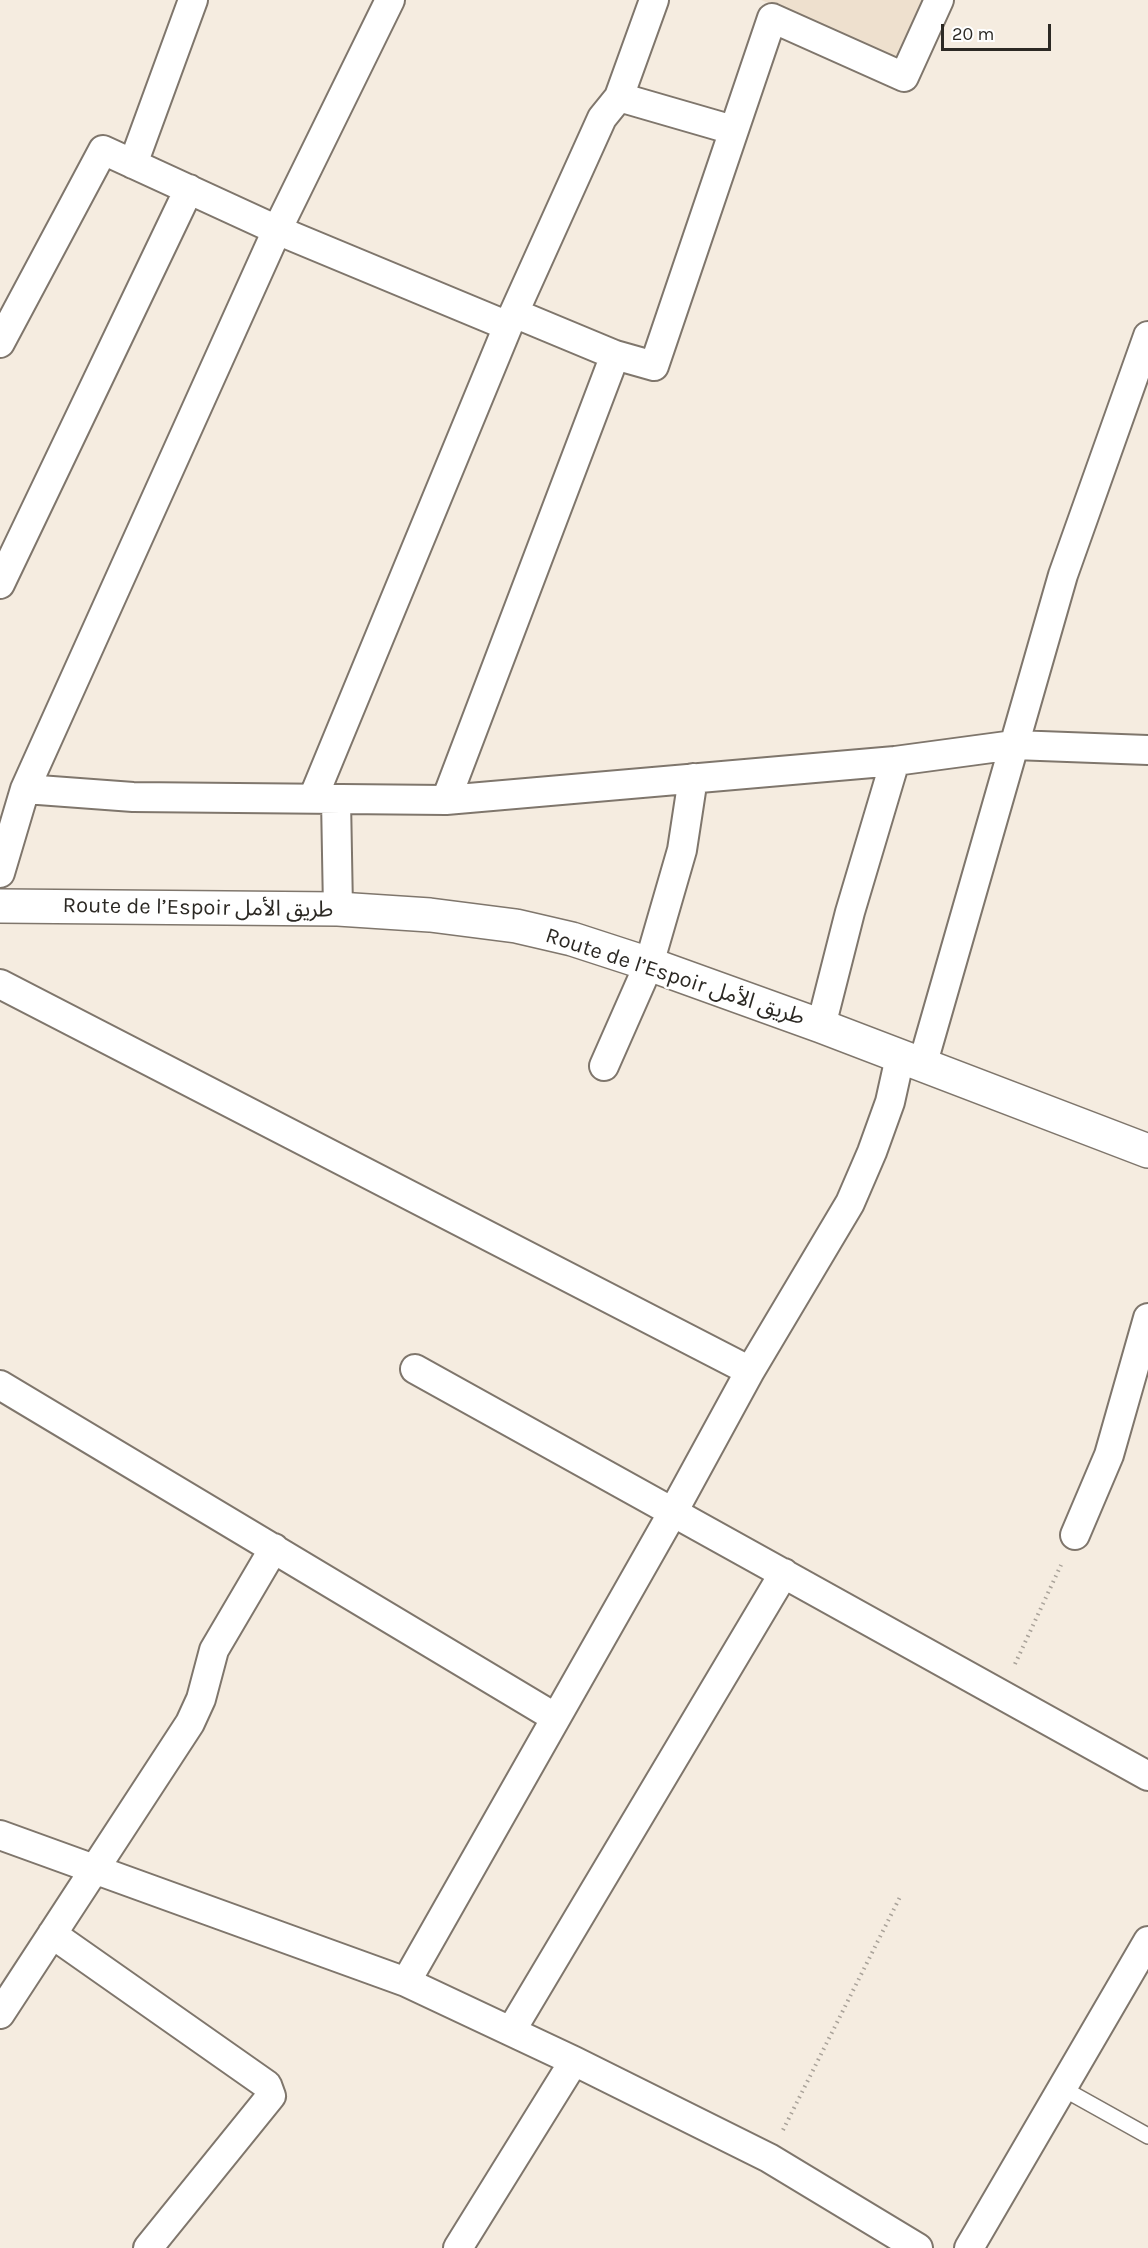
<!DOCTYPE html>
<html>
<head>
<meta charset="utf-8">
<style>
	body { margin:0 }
	#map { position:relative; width:1148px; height:2248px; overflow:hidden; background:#f5ece0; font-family:Karla,sans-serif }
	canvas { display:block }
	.scale { position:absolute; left:941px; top:24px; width:110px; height:27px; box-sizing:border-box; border:3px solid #2c2924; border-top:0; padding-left:8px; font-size:18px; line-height:21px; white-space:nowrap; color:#2c2924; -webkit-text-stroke:4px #fff; paint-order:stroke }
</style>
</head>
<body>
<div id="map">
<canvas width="1148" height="2248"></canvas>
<div class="scale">20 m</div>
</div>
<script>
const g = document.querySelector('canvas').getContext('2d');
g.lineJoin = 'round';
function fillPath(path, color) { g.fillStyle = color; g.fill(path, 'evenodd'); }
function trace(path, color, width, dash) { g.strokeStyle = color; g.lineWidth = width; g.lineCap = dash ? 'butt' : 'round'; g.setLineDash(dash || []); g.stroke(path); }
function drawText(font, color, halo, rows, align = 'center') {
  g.font = font + ' Karla,"Noto Sans Arabic",sans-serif'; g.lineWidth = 5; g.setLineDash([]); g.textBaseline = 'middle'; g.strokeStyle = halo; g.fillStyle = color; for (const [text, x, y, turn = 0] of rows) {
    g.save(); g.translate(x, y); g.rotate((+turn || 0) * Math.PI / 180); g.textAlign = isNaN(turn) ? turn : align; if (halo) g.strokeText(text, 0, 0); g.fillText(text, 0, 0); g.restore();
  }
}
const built = new Path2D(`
	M 761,0 L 929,0 L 903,60 Z`);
const path = new Path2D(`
	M 1015,1664 L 1061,1565
	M 783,2130 L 900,1897`);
const lane = new Path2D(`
	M 1062,2088 L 1148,2136`);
const street = new Path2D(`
	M 619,97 L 733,130
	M 133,164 L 193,0
	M 514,313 L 615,355 L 654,366 L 772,18 L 904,77 L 939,0
	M 0,343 L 103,150 L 277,230 L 508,326
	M 0,584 L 189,189
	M 25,789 L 133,797 L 446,800 L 895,761 L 1014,745 L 1148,750
	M 313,798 L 508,326 L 602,118 L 619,97 L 654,0
	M 336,799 L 338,909
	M 446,800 L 615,355
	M 0,873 L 25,789 L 277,230 L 390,0
	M 0,984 L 750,1371
	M 821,1026 L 850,912 L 895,761
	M 604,1066 L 649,964 L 682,850 L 693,778
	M 922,1066 L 1063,575 L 1148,336
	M 415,1369 L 1148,1776
	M 0,1385 L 556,1718
	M 1075,1535 L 1109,1455 L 1148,1318
	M 0,1835 L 406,1982 L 574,2061 L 769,2158 L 918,2248
	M 52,1934 L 267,2085 L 271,2096 L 148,2248
	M 406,1982 L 673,1512 L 750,1371 L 850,1203 L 872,1152 L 890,1102 L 900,1057
	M 0,2014 L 190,1723 L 201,1699 L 214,1650 L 274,1548
	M 511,2031 L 784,1573
	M 458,2248 L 574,2061
	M 969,2248 L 1148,1941`);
const highway = new Path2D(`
	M 0,906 L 338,909 L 430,915 L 516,926 L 572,939 L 649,964 L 821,1026 L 1148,1151`);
const streetNames = [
	["Route de l’Espoir طريق الأمل",198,908,1],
	["Route de l’Espoir طريق الأمل",675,977,18]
];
fillPath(built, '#eee0ce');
trace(lane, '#7f766c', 18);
trace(street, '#7f766c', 32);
trace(highway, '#7f766c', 36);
trace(path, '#a9a299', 4, [1.5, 4.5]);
trace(lane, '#fff', 15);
trace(street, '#fff', 28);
trace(highway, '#fff', 33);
drawText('22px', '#2c2924', '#fff', streetNames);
</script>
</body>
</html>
